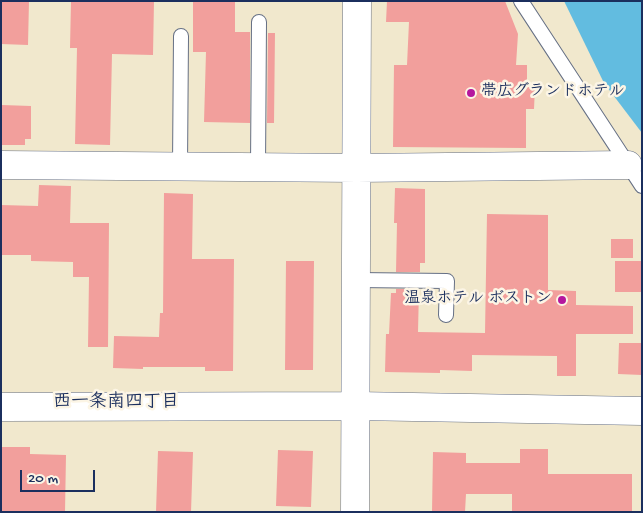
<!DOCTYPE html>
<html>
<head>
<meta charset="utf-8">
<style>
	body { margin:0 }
	#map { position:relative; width:643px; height:513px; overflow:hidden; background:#f1e8cd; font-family:"Gochi Hand",sans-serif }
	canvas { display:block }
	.frame { position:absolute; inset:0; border:2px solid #1b2f5e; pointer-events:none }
	.scale { position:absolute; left:20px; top:470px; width:75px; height:22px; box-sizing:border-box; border:2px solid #1b2f5e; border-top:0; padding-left:6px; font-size:15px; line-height:18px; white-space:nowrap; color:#1b2f5e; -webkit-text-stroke:4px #fcf5e5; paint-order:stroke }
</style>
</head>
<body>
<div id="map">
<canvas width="643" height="513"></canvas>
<div class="frame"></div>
<div class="scale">20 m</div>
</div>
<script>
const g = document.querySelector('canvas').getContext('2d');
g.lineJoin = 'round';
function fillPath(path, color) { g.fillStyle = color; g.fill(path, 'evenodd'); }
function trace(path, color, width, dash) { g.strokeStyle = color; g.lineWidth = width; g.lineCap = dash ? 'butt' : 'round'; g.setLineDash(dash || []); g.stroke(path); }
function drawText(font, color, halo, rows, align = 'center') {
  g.font = font + ' "Gochi Hand","Klee One",sans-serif'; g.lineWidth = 5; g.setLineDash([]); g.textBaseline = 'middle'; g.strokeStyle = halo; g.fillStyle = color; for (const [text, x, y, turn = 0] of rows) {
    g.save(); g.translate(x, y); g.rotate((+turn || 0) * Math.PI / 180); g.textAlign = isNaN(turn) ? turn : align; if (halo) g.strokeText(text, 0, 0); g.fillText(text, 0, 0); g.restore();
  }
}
const water = new Path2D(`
	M 564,1 L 642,1 L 642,133 L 604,83 Z`);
const building = new Path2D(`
	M 1,1 L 29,1 L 28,45 L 1,44 Z
	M 71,1 L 154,1 L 153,55 L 112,54 L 110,145 L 75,144 L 77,48 L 70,48 Z
	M 193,1 L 235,1 L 235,32 L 250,32 L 250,123 L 204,122 L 206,52 L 193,52 Z
	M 387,1 L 505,1 L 518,34 L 516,65 L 527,65 L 527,87 L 535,87 L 534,109 L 526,109 L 526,148 L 393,147 L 394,65 L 407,65 L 409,22 L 386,22 Z
	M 268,33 L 275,33 L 274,123 L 267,123 Z
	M 2,105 L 31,106 L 31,139 L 25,139 L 25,145 L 1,145 Z
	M 39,185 L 71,186 L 70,223 L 109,223 L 108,347 L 88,347 L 89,277 L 73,277 L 73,262 L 31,261 L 31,255 L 1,255 L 1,205 L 38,206 Z
	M 395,188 L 425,189 L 425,263 L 420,263 L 420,272 L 396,272 L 397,223 L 394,223 Z
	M 164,193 L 193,194 L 192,259 L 234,259 L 233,371 L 205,371 L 205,367 L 143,367 L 143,369 L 113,368 L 114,336 L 159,337 L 160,313 L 163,313 Z
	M 487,214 L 548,215 L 548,290 L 576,291 L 576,305 L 633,306 L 633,334 L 576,334 L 576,376 L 557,376 L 557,356 L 472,355 L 472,371 L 440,370 L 440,373 L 385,372 L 386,334 L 389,334 L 391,293 L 396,293 L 396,289 L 419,289 L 418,332 L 485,333 Z
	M 611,239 L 633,239 L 633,258 L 611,258 Z
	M 286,261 L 314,261 L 313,370 L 285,370 Z
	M 615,261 L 642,261 L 642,292 L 615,292 Z
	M 619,343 L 642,343 L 642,375 L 618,374 Z
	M 1,447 L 30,447 L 30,454 L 66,455 L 65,512 L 1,512 Z
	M 520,449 L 548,449 L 548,474 L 632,474 L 632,512 L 512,512 L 512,494 L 466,494 L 465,512 L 432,512 L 433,452 L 466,453 L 466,463 L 520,463 Z
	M 278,450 L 313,451 L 311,507 L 276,506 Z
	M 158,451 L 193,452 L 191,512 L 156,512 Z`);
const lane = new Path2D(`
	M 521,1 L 642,186
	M 180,166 L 181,36
	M 258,167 L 259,22
	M 357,280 L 447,281 L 446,315`);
const street = new Path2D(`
	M 1,165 L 357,168 L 628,165
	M 1,407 L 356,406 L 642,411
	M 355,512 L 357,1`);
const markers = [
	[471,93,5,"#b5179e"],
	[562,300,5,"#b5179e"]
];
const poiNames = [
	["帯広グランドホテル",481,93],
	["温泉ホテル ボストン",552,300,"right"]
];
const neighbourhoodNames = [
	["西一条南四丁目",116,403]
];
fillPath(water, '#62bce0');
fillPath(building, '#f29f9c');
trace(lane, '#667085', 16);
trace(street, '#667085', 29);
trace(lane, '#fff', 14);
trace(street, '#fff', 28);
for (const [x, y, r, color] of markers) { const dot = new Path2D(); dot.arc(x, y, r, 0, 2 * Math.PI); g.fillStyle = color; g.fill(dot); trace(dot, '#fcf5e5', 2); }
drawText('bold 16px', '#1b2f5e', '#fcf5e5', poiNames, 'left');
drawText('bold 18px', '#1b2f5e', '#fcf5e5', neighbourhoodNames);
</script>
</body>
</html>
